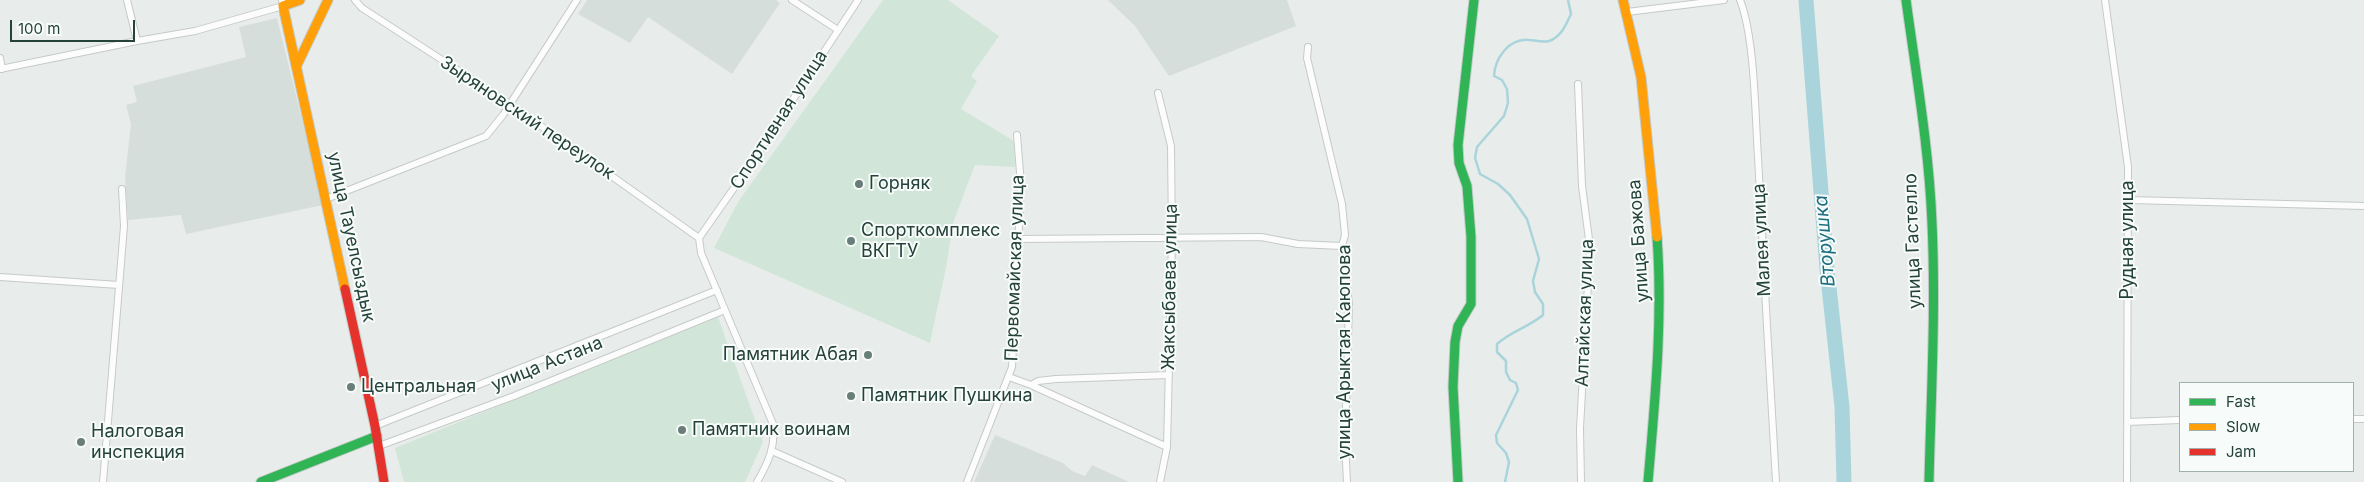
<!DOCTYPE html>
<html>
<head>
<meta charset="utf-8">
<style>
	body { margin:0 }
	#map { position:relative; width:2364px; height:482px; overflow:hidden; background:#e8edeb; font-family:Inter,sans-serif }
	canvas { display:block }
	.legend { position:absolute; left:2179px; top:382px; width:175px; height:90px; box-sizing:border-box; background:#f7fbf9; border:1px solid #a3b1ad; margin:0; padding:6px 9px; list-style:none; font-size:15px; color:#24423a }
	.legend li { display:flex; align-items:center; gap:10px; height:25px }
	.legend b { width:25px; border:1px solid #a3b1ad }
	.scale { position:absolute; left:10px; top:20px; width:125px; height:22px; box-sizing:border-box; border:2px solid #24423a; border-top:0; padding-left:6px; font-size:15px; line-height:18px; white-space:nowrap; color:#24423a; -webkit-text-stroke:4px #f7fbf9; paint-order:stroke }
</style>
</head>
<body>
<div id="map">
<canvas width="2364" height="482"></canvas>
<ul class="legend">
<li><b style="height:6px;background:#30b455"></b>Fast</li>
<li><b style="height:6px;background:#ff9f0a"></b>Slow</li>
<li><b style="height:6px;background:#e5322d"></b>Jam</li>
</ul>
<div class="scale">100 m</div>
</div>
<script>
const g = document.querySelector('canvas').getContext('2d');
g.lineJoin = 'round';
function fillPath(path, color) { g.fillStyle = color; g.fill(path, 'evenodd'); }
function trace(path, color, width, dash) { g.strokeStyle = color; g.lineWidth = width; g.lineCap = dash ? 'butt' : 'round'; g.setLineDash(dash || []); g.stroke(path); }
function drawText(font, color, halo, rows, align = 'center') {
  g.font = font + ' Inter,sans-serif'; g.lineWidth = 4; g.setLineDash([]); g.textBaseline = 'middle'; g.strokeStyle = halo; g.fillStyle = color; for (const [text, x, y, turn = 0] of rows) {
    g.save(); g.translate(x, y); g.rotate((+turn || 0) * Math.PI / 180); g.textAlign = isNaN(turn) ? turn : align; if (halo) g.strokeText(text, 0, 0); g.fillText(text, 0, 0); g.restore();
  }
}
const built = new Path2D(`
	M 587,0 L 776,0 L 780,3 L 732,74 L 648,17 L 630,43 L 578,14 Z
	M 1108,0 L 1287,0 L 1296,26 L 1169,76 L 1135,26 Z
	M 277,18 L 323,205 L 186,234 L 181,215 L 128,220 L 125,177 L 131,124 L 126,105 L 137,102 L 133,86 L 246,57 L 239,27 Z
	M 995,435 L 1063,463 L 1072,471 L 1085,476 L 1092,465 L 1129,482 L 974,482 Z`);
const green = new Path2D(`
	M 883,0 L 948,0 L 999,36 L 971,76 L 977,81 L 961,109 L 1014,141 L 1015,167 L 975,165 L 953,223 L 946,268 L 930,343 L 714,248 L 738,202 Z
	M 718,317 L 763,442 L 745,482 L 404,482 L 395,448 Z`);
const stream = new Path2D(`
	M 1505,482 L 1509,462 L 1506,453 L 1497,443 L 1496,435 L 1518,390 L 1516,383 L 1510,380 L 1506,372 L 1506,361 L 1497,352 L 1497,344 C 1511,331 1529,327 1543,315 L 1543,304 L 1535,292 L 1533,281 L 1539,259 L 1527,219 L 1510,195 L 1498,184 L 1480,174 L 1475,158 L 1477,147 L 1504,116 L 1508,103 L 1507,89 L 1502,80 L 1494,76 C 1495,58 1509,38 1529,40 C 1535,40 1542,43 1549,41 C 1561,37 1566,25 1571,14 L 1568,0`);
const river = new Path2D(`
	M 1806,0 L 1827,269 L 1842,407 L 1844,482`);
const street = new Path2D(`
	M 127,0 L 137,41
	M 355,0 L 362,8 L 510,104 L 699,238
	M 792,0 L 838,30
	M 1740,0 C 1755,38 1755,115 1758,157 C 1764,265 1769,374 1776,482
	M 2105,0 L 2128,167 L 2127,482
	M 1627,12 L 1724,0
	M 1308,47 L 1307,58 L 1342,204 L 1345,235 L 1342,246 L 1349,304 L 1345,442 L 1347,482
	M 0,58 L 2,69
	M 0,69 L 137,41 L 195,31 L 283,6 L 282,0
	M 1578,84 L 1582,186 L 1590,247 L 1580,428 L 1581,482
	M 1158,93 L 1171,146 L 1172,239 L 1167,447 L 1160,482
	M 326,199 L 486,136 L 503,115 L 577,0
	M 2129,200 L 2364,206
	M 699,238 L 748,168 L 858,0
	M 699,238 L 701,253 L 773,424 C 776,446 768,463 757,482
	M 1018,239 L 1261,237 L 1298,244 L 1342,246
	M 0,277 L 119,285
	M 1009,377 L 1031,385 L 1167,447
	M 1031,385 L 1038,381 L 1056,379 L 1169,375
	M 2353,419 L 2364,419
	M 2127,422 L 2180,420
	M 375,426 L 717,290
	M 379,446 L 514,396 L 725,310
	M 772,451 L 842,482
	M 103,482 L 124,226 L 122,189
	M 967,482 L 1012,367 L 1021,185 L 1017,135`);
const fast = new Path2D(`
	M 1906,0 C 1916,74 1929,148 1932,223 C 1936,309 1931,396 1929,482
	M 261,482 L 377,436
	M 1458,482 L 1453,387 L 1455,342 L 1458,326 L 1471,304 L 1471,237 L 1467,186 L 1459,163 L 1458,145 L 1474,0
	M 1648,482 C 1655,400 1663,320 1657,237`);
const slow = new Path2D(`
	M 300,0 L 283,6 L 345,289
	M 1623,0 L 1641,77 L 1657,237
	M 297,65 L 328,0`);
const jam = new Path2D(`
	M 345,289 L 375,426 L 384,482`);
const markers = [
	[859,184,5,"#697e78"],
	[851,241,5,"#697e78"],
	[868,355,5,"#697e78"],
	[351,387,5,"#697e78"],
	[851,396,5,"#697e78"],
	[682,430,5,"#697e78"],
	[81,442,5,"#697e78"]
];
const streetNames = [
	["Зыряновский переулок",527,118,34],
	["Спортивная улица",779,120,-57],
	["улица Тауелсыздык",351,237,78],
	["Малея улица",1762,240,-93],
	["Рудная улица",2128,240,-90],
	["улица Бажова",1639,241,-94],
	["улица Гастелло",1913,241,-92],
	["Первомайская улица",1015,268,-88],
	["Жаксыбаева улица",1170,287,-89],
	["Алтайская улица",1585,313,-88],
	["улица Арыктая Каюпова",1345,352,-90],
	["улица Астана",547,364,-22]
];
const poiNames = [
	["Горняк",869,184],
	["Спорткомплекс",861,231],
	["ВКГТУ",861,252],
	["Памятник Абая",858,355,"right"],
	["Центральная",361,387],
	["Памятник Пушкина",861,396],
	["Памятник воинам",692,430],
	["Налоговая",91,432],
	["инспекция",91,453]
];
const waterNames = [
	["Вторушка",1825,241,-95]
];
fillPath(built, '#d6dedb');
fillPath(green, '#d1e6d8');
trace(stream, '#a9d4db', 2.5);
trace(river, '#a9d4db', 15);
trace(street, '#c5cac8', 8);
trace(fast, '#c3cbc8', 11);
trace(slow, '#c3cbc8', 11);
trace(jam, '#c3cbc8', 11);
trace(street, '#fcfcfc', 6);
trace(fast, '#30b455', 9);
trace(slow, '#ff9f0a', 9);
trace(jam, '#e5322d', 9);
for (const [x, y, r, color] of markers) { const dot = new Path2D(); dot.arc(x, y, r, 0, 2 * Math.PI); g.fillStyle = color; g.fill(dot); trace(dot, '#f7fbf9', 2); }
drawText('18px', '#24423a', '#f7fbf9', streetNames);
drawText('18px', '#24423a', '#f7fbf9', poiNames, 'left');
drawText('italic 19px', '#1c6f80', '#f7fbf9', waterNames);
</script>
</body>
</html>
